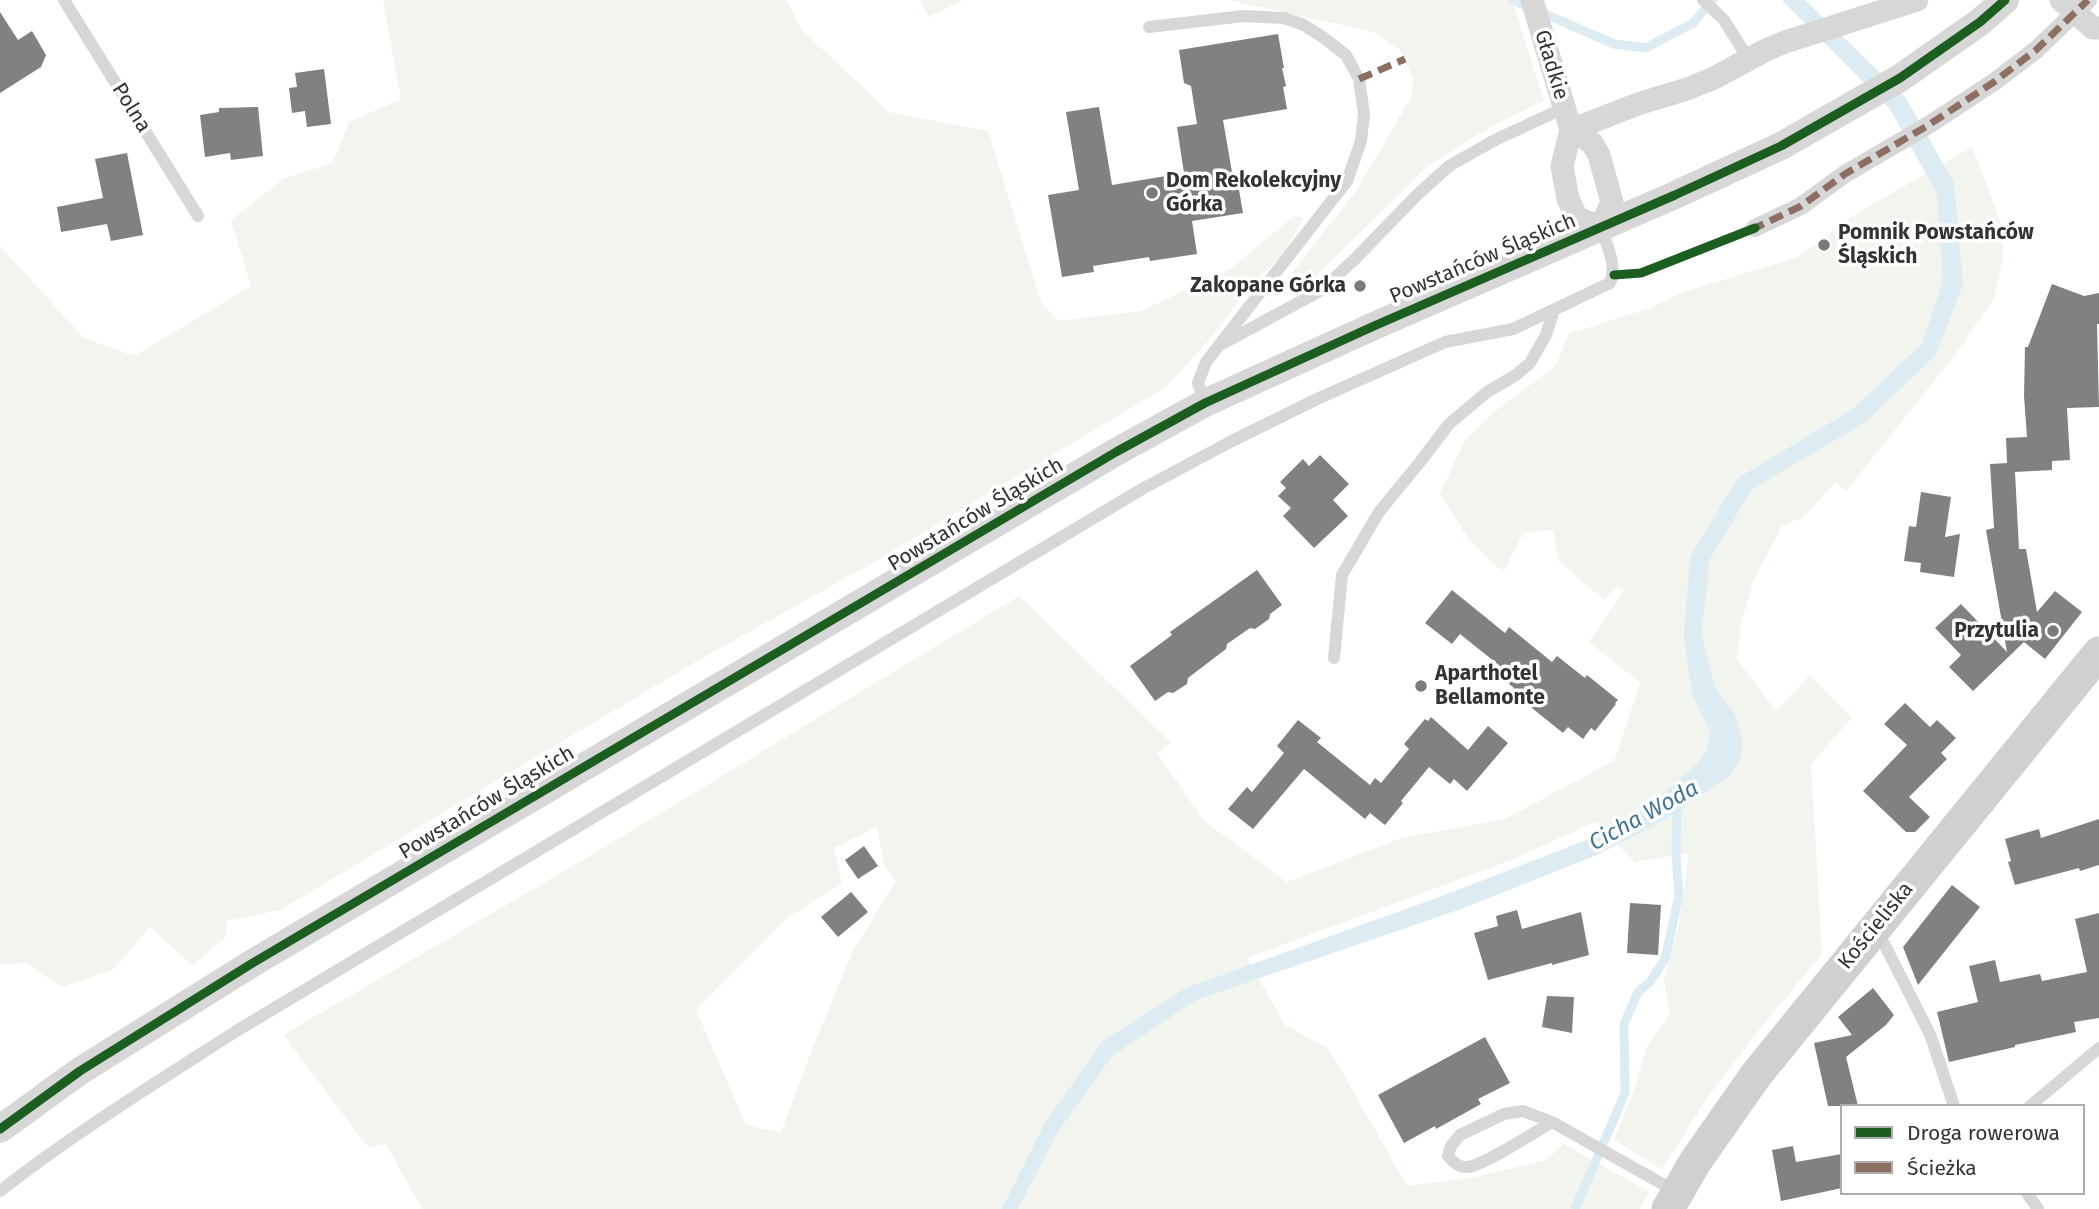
<!DOCTYPE html>
<html>
<head>
<meta charset="utf-8">
<style>
	body { margin:0 }
	#map { position:relative; width:2099px; height:1209px; overflow:hidden; background:#fff; font-family:"Fira Sans",sans-serif }
	canvas { display:block }
	.legend { position:absolute; left:1840px; top:1104px; width:245px; height:91px; box-sizing:border-box; background:#fff; border:2px solid #adadad; margin:0; padding:9px 12px; list-style:none; font-size:21px; color:#333 }
	.legend li { display:flex; align-items:center; gap:14px; height:35px }
	.legend b { width:35px; border:2px solid #adadad }
</style>
</head>
<body>
<div id="map">
<canvas width="2099" height="1209"></canvas>
<ul class="legend">
<li><b style="height:9px;background:#1b5e20"></b>Droga rowerowa</li>
<li><b style="height:9px;background:#8d6e63"></b>Ścieżka</li>
</ul>
</div>
<script>
const g = document.querySelector('canvas').getContext('2d');
g.lineJoin = 'round';
function fillPath(path, color) { g.fillStyle = color; g.fill(path, 'evenodd'); }
function trace(path, color, width, dash) { g.strokeStyle = color; g.lineWidth = width; g.lineCap = dash ? 'butt' : 'round'; g.setLineDash(dash || []); g.stroke(path); }
function drawText(font, color, halo, rows, align = 'center') {
  g.font = font + ' "Fira Sans",sans-serif'; g.lineWidth = 7; g.setLineDash([]); g.textBaseline = 'middle'; g.strokeStyle = halo; g.fillStyle = color; for (const [text, x, y, turn = 0] of rows) {
    g.save(); g.translate(x, y); g.rotate((+turn || 0) * Math.PI / 180); g.textAlign = isNaN(turn) ? turn : align; if (halo) g.strokeText(text, 0, 0); g.fillText(text, 0, 0); g.restore();
  }
}
const green = new Path2D(`
	M 383,0 L 787,0 L 801,29 L 889,112 L 988,131 L 1041,302 L 1059,321 L 1141,311 L 1229,270 L 1294,216 L 1304,218 L 1284,253 L 1247,290 L 1209,340 L 1166,387 L 881,558 L 692,664 L 280,910 L 227,921 L 225,938 L 192,965 L 150,927 L 114,969 L 62,987 L 27,963 L 0,964 L 0,246 L 84,338 L 134,356 L 251,286 L 231,220 L 283,179 L 333,163 L 349,122 L 401,99 Z
	M 920,0 L 963,0 L 928,17 Z
	M 1229,0 L 1512,0 L 1544,101 L 1492,126 L 1428,166 L 1308,284 L 1291,274 L 1356,191 L 1412,96 L 1413,78 L 1400,50 L 1374,32 Z
	M 1972,147 L 2002,225 L 2003,259 L 1994,298 L 1958,351 L 1846,491 L 1836,482 L 1803,517 L 1782,526 L 1754,580 L 1741,623 L 1737,659 L 1776,711 L 1810,675 L 1852,718 L 1811,764 L 1822,954 L 1759,1030 L 1708,1097 L 1662,1169 L 1614,1140 L 1633,1094 L 1646,1049 L 1670,1014 L 1664,980 L 1679,925 L 1689,853 L 1635,862 L 1595,822 L 1509,861 L 1247,958 L 1285,1025 L 1329,1049 L 1407,1186 L 1471,1178 L 1546,1160 L 1564,1144 L 1649,1192 L 1640,1209 L 422,1209 L 386,1144 L 368,1147 L 283,1035 L 580,862 L 1019,596 L 1171,742 L 1157,753 L 1204,821 L 1287,882 L 1402,838 L 1505,819 L 1614,761 L 1640,683 L 1589,642 L 1624,591 L 1618,587 L 1604,600 L 1559,561 L 1553,530 L 1524,532 L 1503,572 L 1470,541 L 1440,494 L 1465,440 L 1501,406 L 1556,366 L 1568,334 L 1650,308 L 1684,292 L 1798,257 L 1815,245 L 1818,251 L 1831,247 L 1828,235 L 1849,218 ZM 877,827 L 884,864 L 896,881 L 853,951 L 811,1052 L 781,1133 L 746,1125 L 696,1010 L 786,919 L 842,883 L 834,848 Z`);
const water = new Path2D(`
	M 1782,0 L 1805,0 L 1906,98 L 1954,183 L 1963,285 L 1935,356 L 1864,423 L 1752,489 L 1710,559 L 1701,634 L 1715,687 L 1734,713 L 1742,738 L 1741,758 L 1730,776 L 1661,822 L 1597,855 L 1461,909 L 1196,1000 L 1112,1056 L 1057,1133 L 1018,1209 L 1002,1209 L 1045,1123 L 1103,1041 L 1186,988 L 1453,892 L 1591,838 L 1651,805 L 1697,764 L 1706,751 L 1711,733 L 1692,694 L 1684,635 L 1690,557 L 1738,478 L 1853,409 L 1922,344 L 1943,281 L 1937,194 L 1890,109 Z`);
const stream = new Path2D(`
	M 1513,0 L 1614,44 L 1646,48 L 1693,23 L 1713,0
	M 1575,1209 L 1625,1093 L 1624,1024 L 1638,992 L 1650,982 L 1665,959 L 1679,895 L 1676,855 L 1677,802`);
const building = new Path2D(`
	M 0,12 L 18,40 L 32,31 L 46,55 L 41,67 L 0,93 Z
	M 1278,34 L 1284,68 L 1282,68 L 1286,86 L 1283,87 L 1287,109 L 1223,120 L 1233,178 L 1237,178 L 1243,213 L 1192,221 L 1197,254 L 1150,261 L 1149,257 L 1093,266 L 1094,272 L 1062,277 L 1048,195 L 1079,190 L 1066,112 L 1099,107 L 1112,185 L 1184,173 L 1177,127 L 1197,124 L 1191,86 L 1184,83 L 1179,50 Z
	M 324,69 L 331,124 L 307,127 L 305,111 L 292,113 L 289,88 L 297,87 L 295,73 Z
	M 258,107 L 263,156 L 231,160 L 230,153 L 205,157 L 200,115 L 219,112 L 219,108 Z
	M 127,153 L 143,235 L 111,241 L 107,224 L 61,232 L 57,207 L 103,198 L 95,159 Z
	M 2052,284 L 2084,296 L 2099,293 L 2099,324 L 2097,324 L 2099,407 L 2067,408 L 2070,460 L 2052,461 L 2052,470 L 2015,472 L 2019,549 L 2026,549 L 2037,612 L 2055,591 L 2082,612 L 2045,659 L 2024,642 L 1973,691 L 1949,667 L 1961,655 L 1935,628 L 1961,604 L 2007,652 L 1986,530 L 1994,528 L 1990,464 L 2007,463 L 2006,438 L 2027,437 L 2024,396 L 2025,347 L 2028,347 Z
	M 1320,455 L 1349,484 L 1333,500 L 1348,516 L 1314,548 L 1283,516 L 1291,508 L 1278,496 L 1286,488 L 1280,482 L 1303,459 L 1309,466 Z
	M 1921,492 L 1951,497 L 1945,537 L 1960,534 L 1954,577 L 1920,572 L 1921,563 L 1904,561 L 1909,526 L 1916,527 Z
	M 1257,570 L 1282,605 L 1270,614 L 1269,619 L 1255,629 L 1250,628 L 1227,644 L 1226,649 L 1188,678 L 1187,684 L 1173,693 L 1168,692 L 1155,701 L 1130,666 L 1172,635 L 1170,632 Z
	M 1452,590 L 1505,633 L 1509,627 L 1552,662 L 1557,656 L 1585,678 L 1587,675 L 1618,700 L 1615,703 L 1616,704 L 1595,731 L 1591,728 L 1583,739 L 1568,727 L 1563,733 L 1512,692 L 1514,688 L 1500,676 L 1505,670 L 1460,634 L 1452,644 L 1425,623 Z
	M 1905,703 L 1930,727 L 1937,720 L 1956,738 L 1941,753 L 1947,759 L 1909,797 L 1930,817 L 1915,832 L 1906,832 L 1863,791 L 1907,745 L 1884,724 Z
	M 1431,717 L 1468,750 L 1488,726 L 1508,743 L 1467,791 L 1454,779 L 1450,784 L 1429,767 L 1401,801 L 1403,803 L 1385,825 L 1370,813 L 1365,819 L 1304,769 L 1253,829 L 1228,809 L 1247,787 L 1252,792 L 1284,753 L 1277,746 L 1298,720 L 1321,738 L 1317,742 L 1370,785 L 1375,778 L 1381,783 L 1409,749 L 1404,744 L 1425,719 L 1428,721 Z
	M 2099,819 L 2099,865 L 2080,871 L 2079,868 L 2015,885 L 2008,862 L 2011,861 L 2005,839 L 2039,829 L 2041,838 Z
	M 864,846 L 878,866 L 858,879 L 845,860 Z
	M 1952,885 L 1980,907 L 1918,985 L 1903,947 Z
	M 851,892 L 868,912 L 838,937 L 821,917 Z
	M 1630,903 L 1661,905 L 1658,955 L 1627,953 Z
	M 1517,910 L 1522,929 L 1581,912 L 1589,955 L 1552,965 L 1552,963 L 1488,980 L 1474,933 L 1498,926 L 1496,916 Z
	M 2099,913 L 2099,1018 L 2074,1022 L 2076,1032 L 2015,1045 L 2015,1047 L 1949,1062 L 1937,1012 L 1978,1002 L 1969,966 L 1995,960 L 2000,982 L 2040,974 L 2042,981 L 2087,972 L 2075,919 Z
	M 1873,988 L 1894,1015 L 1886,1025 L 1846,1057 L 1858,1106 L 1828,1106 L 1814,1043 L 1852,1035 L 1838,1017 Z
	M 1547,996 L 1574,997 L 1572,1033 L 1542,1027 Z
	M 1485,1037 L 1510,1083 L 1478,1099 L 1481,1104 L 1436,1129 L 1435,1126 L 1404,1143 L 1378,1095 Z
	M 1793,1146 L 1796,1162 L 1842,1154 L 1842,1188 L 1781,1201 L 1772,1150 Z`);
const service = new Path2D(`
	M 64,0 L 198,216
	M 1703,0 L 1724,20 L 1749,60
	M 1149,27 L 1244,16 L 1284,18 L 1304,25 L 1324,38 L 1346,55 L 1359,79 L 1364,114 L 1361,141 L 1347,181 L 1206,362 L 1198,383 L 1205,403
	M 1222,344 L 1320,291 L 1355,259 L 1417,195 L 1449,166 L 1495,140 L 1564,108
	M 1334,658 L 1342,575 L 1379,512 L 1420,462 L 1449,424 L 1487,392 L 1516,375 L 1530,363 L 1546,335 L 1554,310
	M 1877,930 L 1930,1034 L 1954,1106
	M 2030,1106 L 2099,1048
	M 1552,1122 C 1535,1132 1483,1166 1467,1167 C 1459,1168 1453,1162 1448,1156 L 1451,1146 L 1460,1135 L 1504,1114 L 1523,1111 L 1552,1122 L 1677,1192
	M 0,1191 C 76,1132 157,1082 238,1030 L 1142,489 L 1230,442 L 1317,399 L 1445,342 L 1513,329 L 1610,283 C 1618,265 1606,245 1601,227
	M 2027,1193 L 2038,1209`);
const pedestrian = new Path2D(`
	M 1755,228 L 1801,206 L 1845,174 L 1927,126 L 1994,82 L 2036,50 L 2088,0`);
const minor = new Path2D(`
	M 1532,0 L 1571,130 L 1562,166 L 1568,199 L 1577,218 L 1601,227 L 1612,202 L 1599,155 L 1592,143 L 1571,130
	M 2061,0 L 2093,28 L 2099,28
	M 1571,130 L 1638,104 L 1690,88 L 1714,78 L 1766,50 L 1785,42 L 1917,0`);
const tertiary = new Path2D(`
	M 0,1129 L 80,1071 L 251,964 L 1116,452 L 1205,403 L 1374,326 L 1675,195 L 1781,146 L 1900,78 L 1980,22 L 2005,0`);
const secondary = new Path2D(`
	M 1668,1209 L 1695,1162 L 1756,1075 L 2099,653`);
const quiet = new Path2D(`
	M 1359,79 L 1405,59
	M 1751,230 L 1801,206 L 1845,174 L 1927,126 L 1994,82 L 2036,50 L 2088,0`);
const cycleway = new Path2D(`
	M 1614,275 L 1641,273 L 1755,228
	M 0,1129 L 80,1071 L 251,964 L 1116,452 L 1205,403 L 1374,326 L 1675,195 L 1781,146 L 1900,78 L 1980,22 L 2005,0`);
const markers = [
	[1152,193,7,"#7a7a7a"],
	[1824,245,7,"#7a7a7a"],
	[1360,286,7,"#7a7a7a"],
	[2053,631,7,"#7a7a7a"],
	[1421,686,7,"#7a7a7a"]
];
const streetNames = [
	["Gładkie",1551,65,73],
	["Polna",131,108,58],
	["Powstańców Śląskich",1483,259,-23],
	["Powstańców Śląskich",976,515,-31],
	["Powstańców Śląskich",487,803,-31],
	["Kościeliska",1876,926,-51]
];
const poiNames = [
	["Dom Rekolekcyjny",1166,181],
	["Górka",1166,205],
	["Pomnik Powstańców",1838,233],
	["Śląskich",1838,257],
	["Zakopane Górka",1346,286,"right"],
	["Przytulia",2039,631,"right"],
	["Aparthotel",1435,674],
	["Bellamonte",1435,698]
];
const waterNames = [
	["Cicha Woda",1644,816,-29]
];
fillPath(green, '#f1f5ed');
fillPath(water, '#ddebf3');
trace(stream, '#ddebf3', 9);
fillPath(building, '#818181');
trace(service, '#d7d7d7', 12);
trace(pedestrian, '#d7d7d7', 18);
trace(minor, '#d7d7d7', 23);
trace(tertiary, '#d7d7d7', 28);
trace(secondary, '#d0d0d0', 33);
trace(quiet, '#8d6e63', 7, [14, 7]);
trace(cycleway, '#1b5e20', 9);
for (const [x, y, r, color] of markers) { const dot = new Path2D(); dot.arc(x, y, r, 0, 2 * Math.PI); g.fillStyle = color; g.fill(dot); trace(dot, '#fff', 2.5); }
drawText('21px', '#333', '#fff', streetNames);
drawText('bold 21px', '#333', '#fff', poiNames, 'left');
drawText('italic 23px', '#3f7597', '#fff', waterNames);
</script>
</body>
</html>
